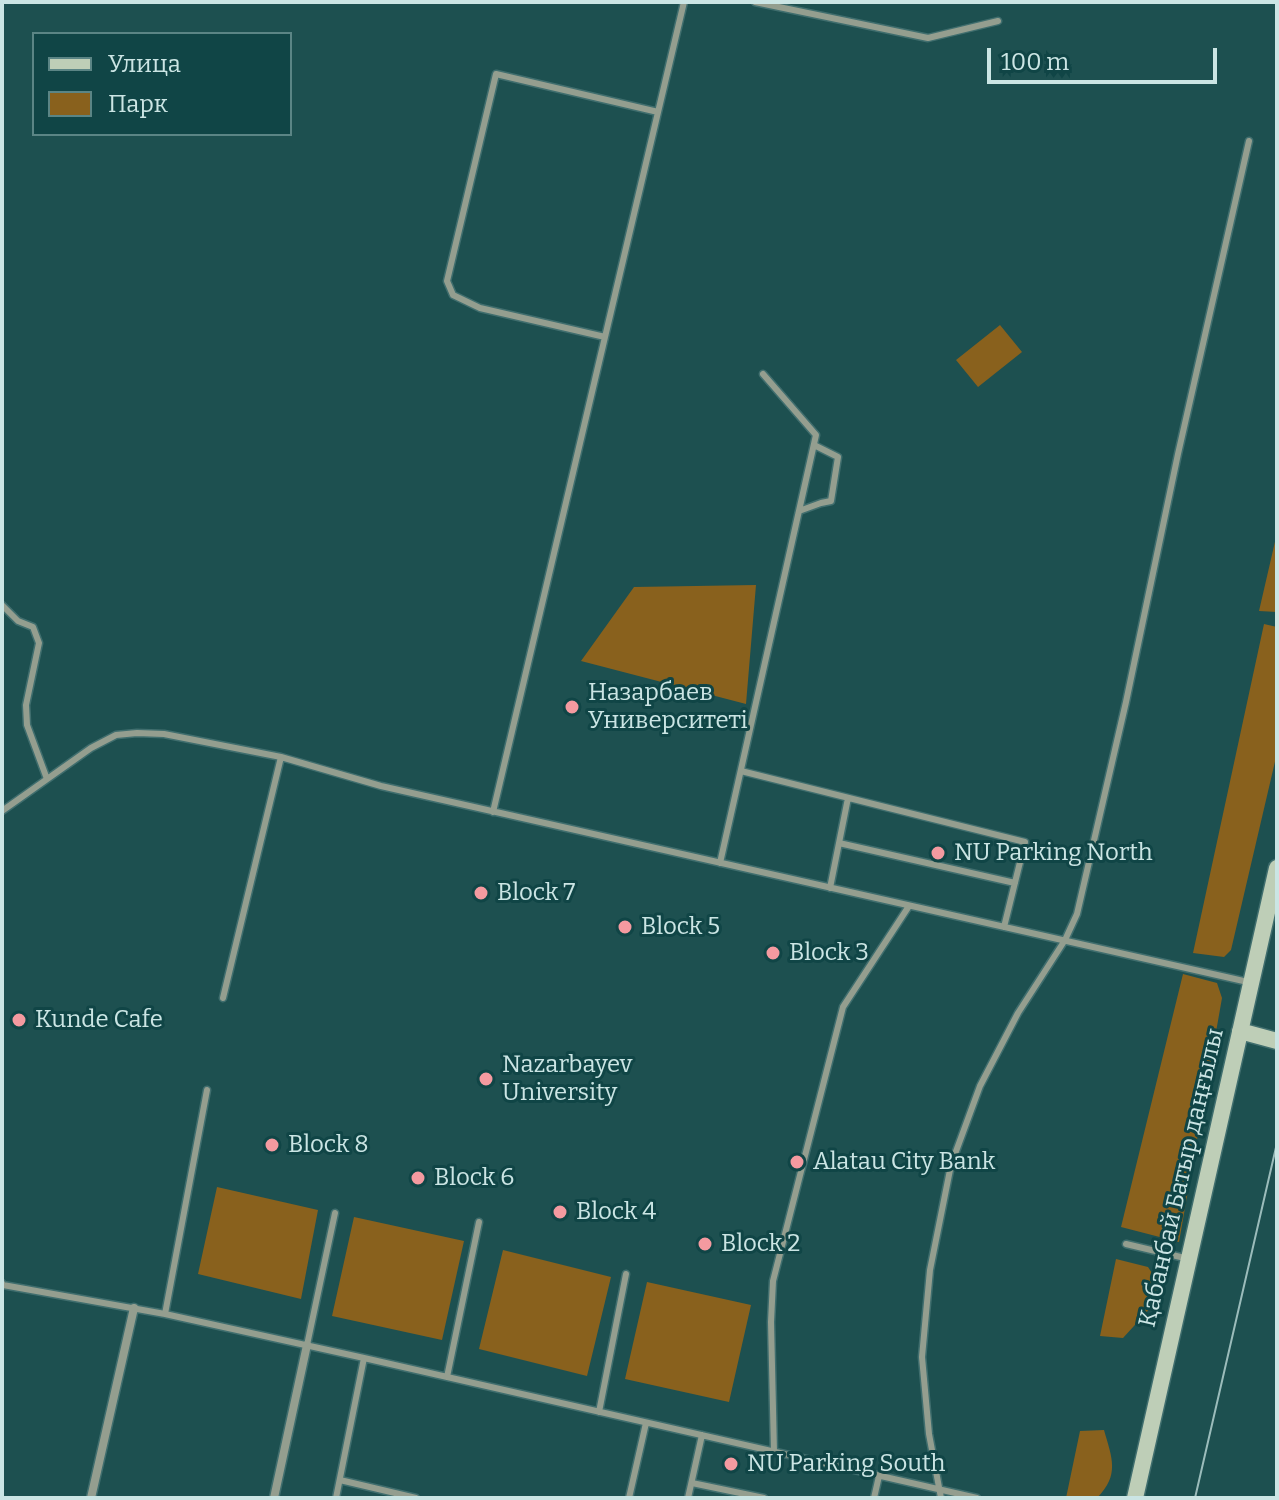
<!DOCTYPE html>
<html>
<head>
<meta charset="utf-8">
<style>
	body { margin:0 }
	#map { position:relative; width:1279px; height:1500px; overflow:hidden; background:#1d5050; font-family:Bitter,serif }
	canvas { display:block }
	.frame { position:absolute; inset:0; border:4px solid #cbe5e4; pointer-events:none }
	.legend { position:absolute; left:32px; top:32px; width:260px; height:104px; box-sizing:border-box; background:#104546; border:2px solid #5b8585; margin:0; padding:10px 14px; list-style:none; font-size:24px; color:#cbe5e4 }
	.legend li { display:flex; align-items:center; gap:16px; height:40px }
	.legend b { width:40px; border:2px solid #5b8585 }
	.scale { position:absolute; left:987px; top:48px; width:230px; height:36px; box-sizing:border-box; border:4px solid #cbe5e4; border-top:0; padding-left:10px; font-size:24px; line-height:28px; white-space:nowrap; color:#cbe5e4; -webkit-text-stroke:6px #104546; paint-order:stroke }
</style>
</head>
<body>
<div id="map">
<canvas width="1279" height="1500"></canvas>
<div class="frame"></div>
<ul class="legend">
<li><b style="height:10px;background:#beceb7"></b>Улица</li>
<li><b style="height:22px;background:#89611d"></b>Парк</li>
</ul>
<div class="scale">100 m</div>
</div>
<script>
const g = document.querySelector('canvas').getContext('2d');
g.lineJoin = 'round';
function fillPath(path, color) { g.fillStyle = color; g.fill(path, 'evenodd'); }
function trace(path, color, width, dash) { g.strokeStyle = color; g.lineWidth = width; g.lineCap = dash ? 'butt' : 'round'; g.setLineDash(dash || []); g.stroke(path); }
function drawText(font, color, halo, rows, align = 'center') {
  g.font = font + ' Bitter,serif'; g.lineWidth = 6; g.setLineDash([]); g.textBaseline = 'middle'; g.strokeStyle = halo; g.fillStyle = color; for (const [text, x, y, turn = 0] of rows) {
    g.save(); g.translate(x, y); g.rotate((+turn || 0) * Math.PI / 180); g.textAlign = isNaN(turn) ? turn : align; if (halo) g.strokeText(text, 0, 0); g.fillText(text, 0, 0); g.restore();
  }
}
const green = new Path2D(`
	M 1000,325 L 1022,352 L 978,387 L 956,360 Z
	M 1277,533 L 1277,612 L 1259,611 Z
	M 756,585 L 746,704 L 581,661 L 634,587 Z
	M 1264,624 L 1277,627 L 1277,753 L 1231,950 L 1224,957 L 1193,953 Z
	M 1183,974 L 1217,983 L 1222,998 L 1179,1242 L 1121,1227 Z
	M 217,1187 L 318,1210 L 301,1299 L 198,1274 Z
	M 354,1217 L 464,1241 L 442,1340 L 332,1316 Z
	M 503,1250 L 611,1277 L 587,1376 L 479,1349 Z
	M 1116,1259 L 1148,1267 L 1156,1279 L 1155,1303 L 1123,1338 L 1100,1336 Z
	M 647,1282 L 751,1305 L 729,1402 L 625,1379 Z
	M 1104,1430 C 1112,1458 1120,1475 1097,1498 L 1066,1498 L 1080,1431 Z`);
const lane = new Path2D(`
	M 755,2 L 928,38 L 998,21
	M 605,337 L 480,308 L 453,295 L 447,281 L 496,74 L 658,112
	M 799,511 L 821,503 L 831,501 L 838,457 L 814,445
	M 2,605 L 18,621 L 33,627 L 39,643 L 26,705 L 27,725 L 47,779
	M 741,771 L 1025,842 L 1004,927
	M 2,811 L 91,748 L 116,735 L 137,733 L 164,734 L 281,757
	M 493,812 L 684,2
	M 839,843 L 1015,883
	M 720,863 L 816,435 L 763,374
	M 830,888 L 848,798
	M 223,998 L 281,757 L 381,786 L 1248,982
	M 207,1090 L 165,1314 L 364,1358 L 977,1498
	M 1126,1244 L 1189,1259
	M 2,1283 L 3,1285 L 165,1314
	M 307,1345 L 335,1213
	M 447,1377 L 479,1222
	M 599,1412 L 626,1274
	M 774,1452 L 771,1322 L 773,1281 L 843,1007 L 909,906
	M 340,1480 L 416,1498
	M 692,1483 L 764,1498
	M 336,1498 L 364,1358
	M 629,1498 L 646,1423
	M 688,1498 L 702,1435
	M 874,1498 L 879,1476
	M 941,1498 L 929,1434 L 922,1357 L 930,1270 L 951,1165 L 980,1086 L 1018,1013 L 1065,940 L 1077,914 L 1126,702 L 1178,454 L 1249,141`);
const street = new Path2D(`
	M 91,1498 L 134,1308
	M 274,1498 L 307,1345`);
const secondary = new Path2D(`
	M 1240,1031 L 1277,1041
	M 1135,1498 L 1277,868`);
const tram = new Path2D(`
	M 1195,1498 L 1277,1143`);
const markers = [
	[572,707,8,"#f49aa0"],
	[938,853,8,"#f49aa0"],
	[481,893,8,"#f49aa0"],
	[625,927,8,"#f49aa0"],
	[773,953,8,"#f49aa0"],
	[19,1020,8,"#f49aa0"],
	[486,1079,8,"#f49aa0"],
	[272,1145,8,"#f49aa0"],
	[797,1162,8,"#f49aa0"],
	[418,1178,8,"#f49aa0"],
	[560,1212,8,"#f49aa0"],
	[705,1244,8,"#f49aa0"],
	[731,1464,8,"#f49aa0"]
];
const poiNames = [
	["Назарбаев",588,693],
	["Университеті",588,721],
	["NU Parking North",954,853],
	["Block 7",497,893],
	["Block 5",641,927],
	["Block 3",789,953],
	["Kunde Cafe",35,1020],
	["Nazarbayev",502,1065],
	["University",502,1093],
	["Block 8",288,1145],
	["Alatau City Bank",813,1162],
	["Block 6",434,1178],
	["Block 4",576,1212],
	["Block 2",721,1244],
	["NU Parking South",747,1464]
];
const streetNames = [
	["Қабанбай Батыр даңғылы",1182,1178,-77]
];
fillPath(green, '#89611d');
trace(lane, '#406e6e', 9);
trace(street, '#406e6e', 11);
trace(secondary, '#406e6e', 19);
trace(lane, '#949e8f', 6);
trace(street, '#949e8f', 8);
trace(secondary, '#beceb7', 16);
trace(tram, '#9bbcbb', 2);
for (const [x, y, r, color] of markers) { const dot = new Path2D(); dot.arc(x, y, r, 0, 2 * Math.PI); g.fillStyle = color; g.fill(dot); trace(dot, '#104546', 3); }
drawText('24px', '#cbe5e4', '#104546', poiNames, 'left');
drawText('24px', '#cbe5e4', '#104546', streetNames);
</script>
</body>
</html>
